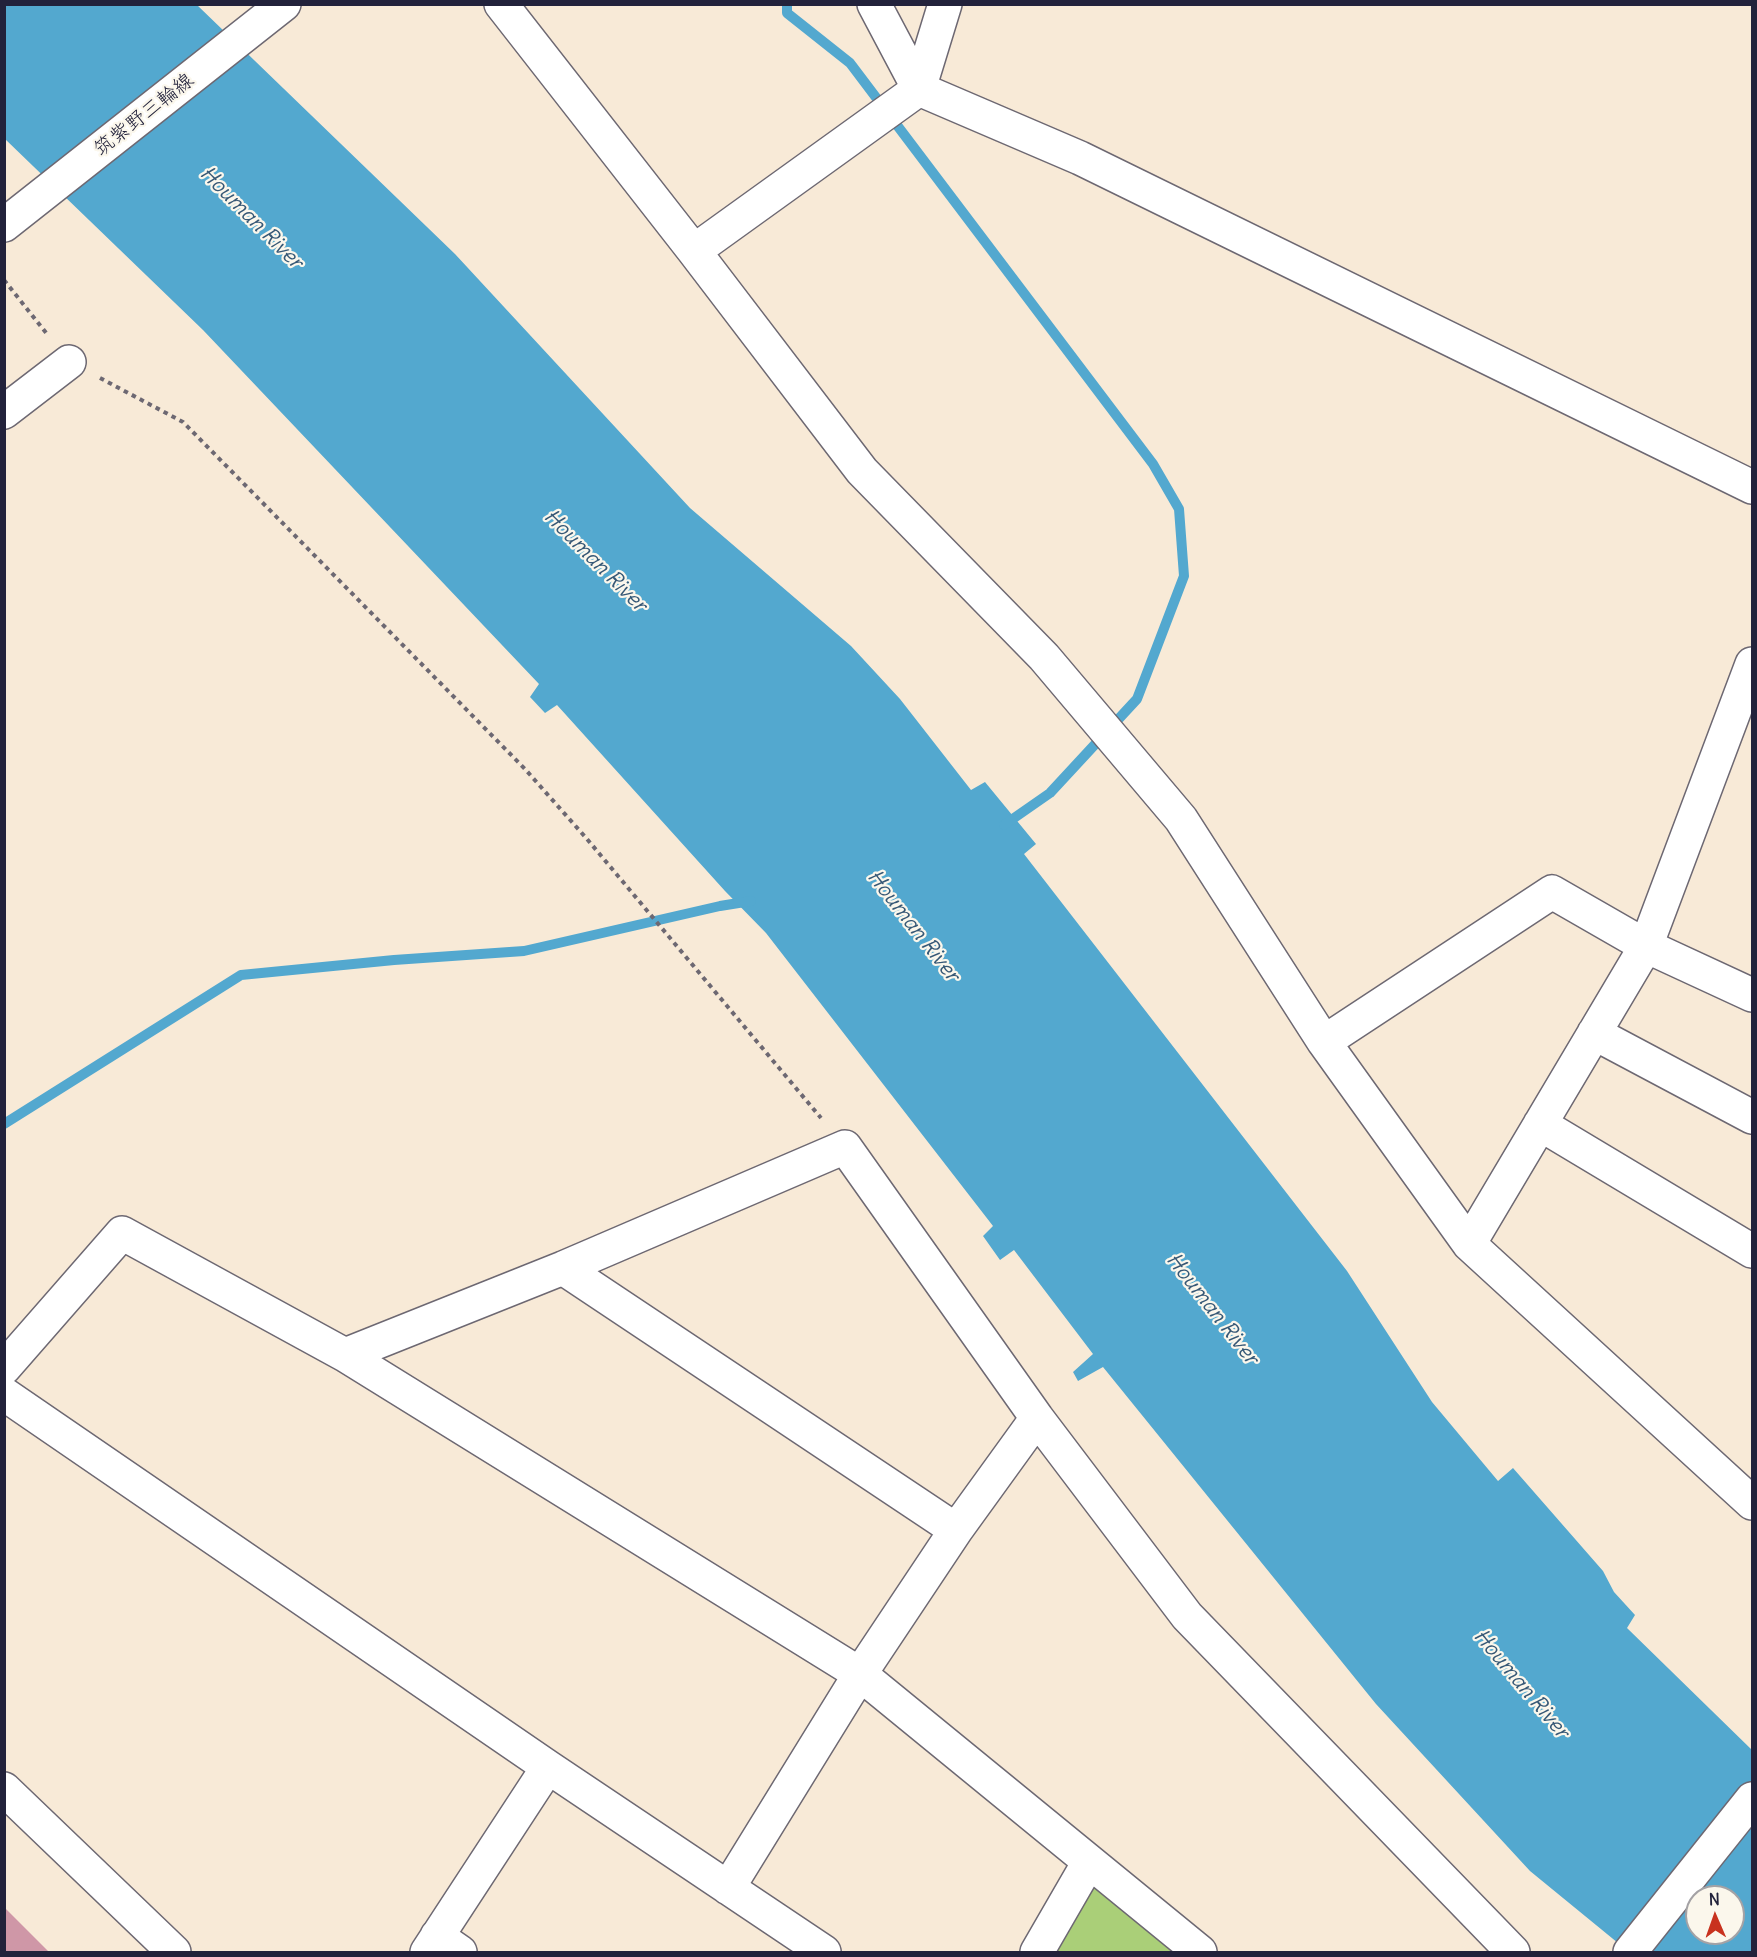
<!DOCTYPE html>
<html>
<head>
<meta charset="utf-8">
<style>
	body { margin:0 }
	#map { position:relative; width:1757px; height:1957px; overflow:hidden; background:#f8ead7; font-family:Delius,sans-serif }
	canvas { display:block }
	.frame { position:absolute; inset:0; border:6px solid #22223b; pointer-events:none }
	.north { position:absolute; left:1685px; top:1885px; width:60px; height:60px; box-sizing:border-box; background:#fbf7ec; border:2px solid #a4a2a5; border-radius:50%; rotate:358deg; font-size:16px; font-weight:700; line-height:24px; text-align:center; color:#22223b }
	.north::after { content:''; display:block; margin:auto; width:21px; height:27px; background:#c8321e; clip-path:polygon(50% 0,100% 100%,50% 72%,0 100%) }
</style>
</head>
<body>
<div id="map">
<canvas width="1757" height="1957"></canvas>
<div class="frame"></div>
<div class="north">N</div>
</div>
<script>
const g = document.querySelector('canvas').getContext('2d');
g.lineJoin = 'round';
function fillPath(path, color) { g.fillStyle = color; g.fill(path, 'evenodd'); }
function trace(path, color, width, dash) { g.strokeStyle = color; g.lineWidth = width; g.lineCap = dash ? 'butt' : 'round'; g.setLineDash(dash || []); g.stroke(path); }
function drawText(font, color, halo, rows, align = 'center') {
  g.font = font + ' Delius,"Klee One",sans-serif'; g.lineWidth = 4.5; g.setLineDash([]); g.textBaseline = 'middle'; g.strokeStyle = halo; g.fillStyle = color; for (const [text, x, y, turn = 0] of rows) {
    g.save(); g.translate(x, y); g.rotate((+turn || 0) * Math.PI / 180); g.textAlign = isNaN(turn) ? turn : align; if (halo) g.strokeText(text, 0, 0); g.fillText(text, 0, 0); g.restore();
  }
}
const green = new Path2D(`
	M 1089,1862 L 1200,1952 L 1037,1952 Z`);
const water = new Path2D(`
	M 4,5 L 197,5 L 455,254 L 690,508 L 851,646 L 900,699 L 971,790 L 985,782 L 1036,844 L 1024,854 L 1347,1271 L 1432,1402 L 1498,1481 L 1513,1468 L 1603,1571 L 1614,1592 L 1635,1615 L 1627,1628 L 1752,1750 L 1752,1952 L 1629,1952 L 1530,1871 L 1376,1704 L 1103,1367 L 1078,1381 L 1073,1372 L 1093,1354 L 1014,1250 L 1000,1260 L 983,1236 L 993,1226 L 766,933 L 725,891 L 557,705 L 545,713 L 530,697 L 539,684 L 203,330 L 5,139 ZM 1697,1897 L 1733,1897 L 1733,1933 L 1697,1933 Z`);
const stream = new Path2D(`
	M 787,4 L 787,13 L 850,63 L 1153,464 L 1179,509 L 1184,576 L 1137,699 L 1050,793 L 1004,825
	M 4,1124 L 241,975 L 394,960 L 524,951 L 720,906 L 751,901`);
const building = new Path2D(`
	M 4,1907 L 49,1952 L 4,1952 Z`);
const path = new Path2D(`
	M 4,280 L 47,334
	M 100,378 L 183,422 L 525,769 L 587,839 L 821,1118`);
const minor = new Path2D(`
	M 501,4 L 694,251 L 862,471 L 1044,657 L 1181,819 L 1324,1042 L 1469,1244 L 1752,1503
	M 874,4 L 919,89 L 1080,158 L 1752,487
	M 694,251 L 919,89 L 945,4
	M 4,412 L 69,362
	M 1594,1033 L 1752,1117
	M 1324,1042 L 1552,892 L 1646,946 L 1752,995
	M 1540,1124 L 1752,1251
	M 1469,1244 L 1646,946 L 1752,664
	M 563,1268 L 956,1530
	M 345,1355 L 563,1268 L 845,1147 L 1037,1418 L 1187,1616 L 1513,1952
	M 4,1368 L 122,1233 L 345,1355 L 860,1674 L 1200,1952
	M 4,1394 L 548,1767 L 824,1952
	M 4,1789 L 174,1952
	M 728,1888 L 860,1674 L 956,1530 L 1037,1418
	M 437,1936 L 460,1952
	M 427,1952 L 548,1767
	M 1037,1952 L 1089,1862
	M 1630,1952 L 1752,1799`);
const major = new Path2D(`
	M 4,225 L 284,4`);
const streetNames = [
	["筑紫野三輪線",144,115,-38]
];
const waterNames = [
	["Houman River",251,218,45],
	["Houman River",595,561,45],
	["Houman River",913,926,52],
	["Houman River",1212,1309,52],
	["Houman River",1521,1684,50]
];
fillPath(green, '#aacf78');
fillPath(water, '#53a8cf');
trace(stream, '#53a8cf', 10);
fillPath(building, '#cf97a7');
trace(minor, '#6d6872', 36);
trace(major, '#6d6872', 36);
trace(path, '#6d6872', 4, [4.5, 4.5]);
trace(minor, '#fff', 33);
trace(major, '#fff', 33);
drawText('20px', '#22223b', '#fbf7ec', streetNames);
drawText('italic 21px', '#365876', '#fbf7ec', waterNames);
</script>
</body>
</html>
